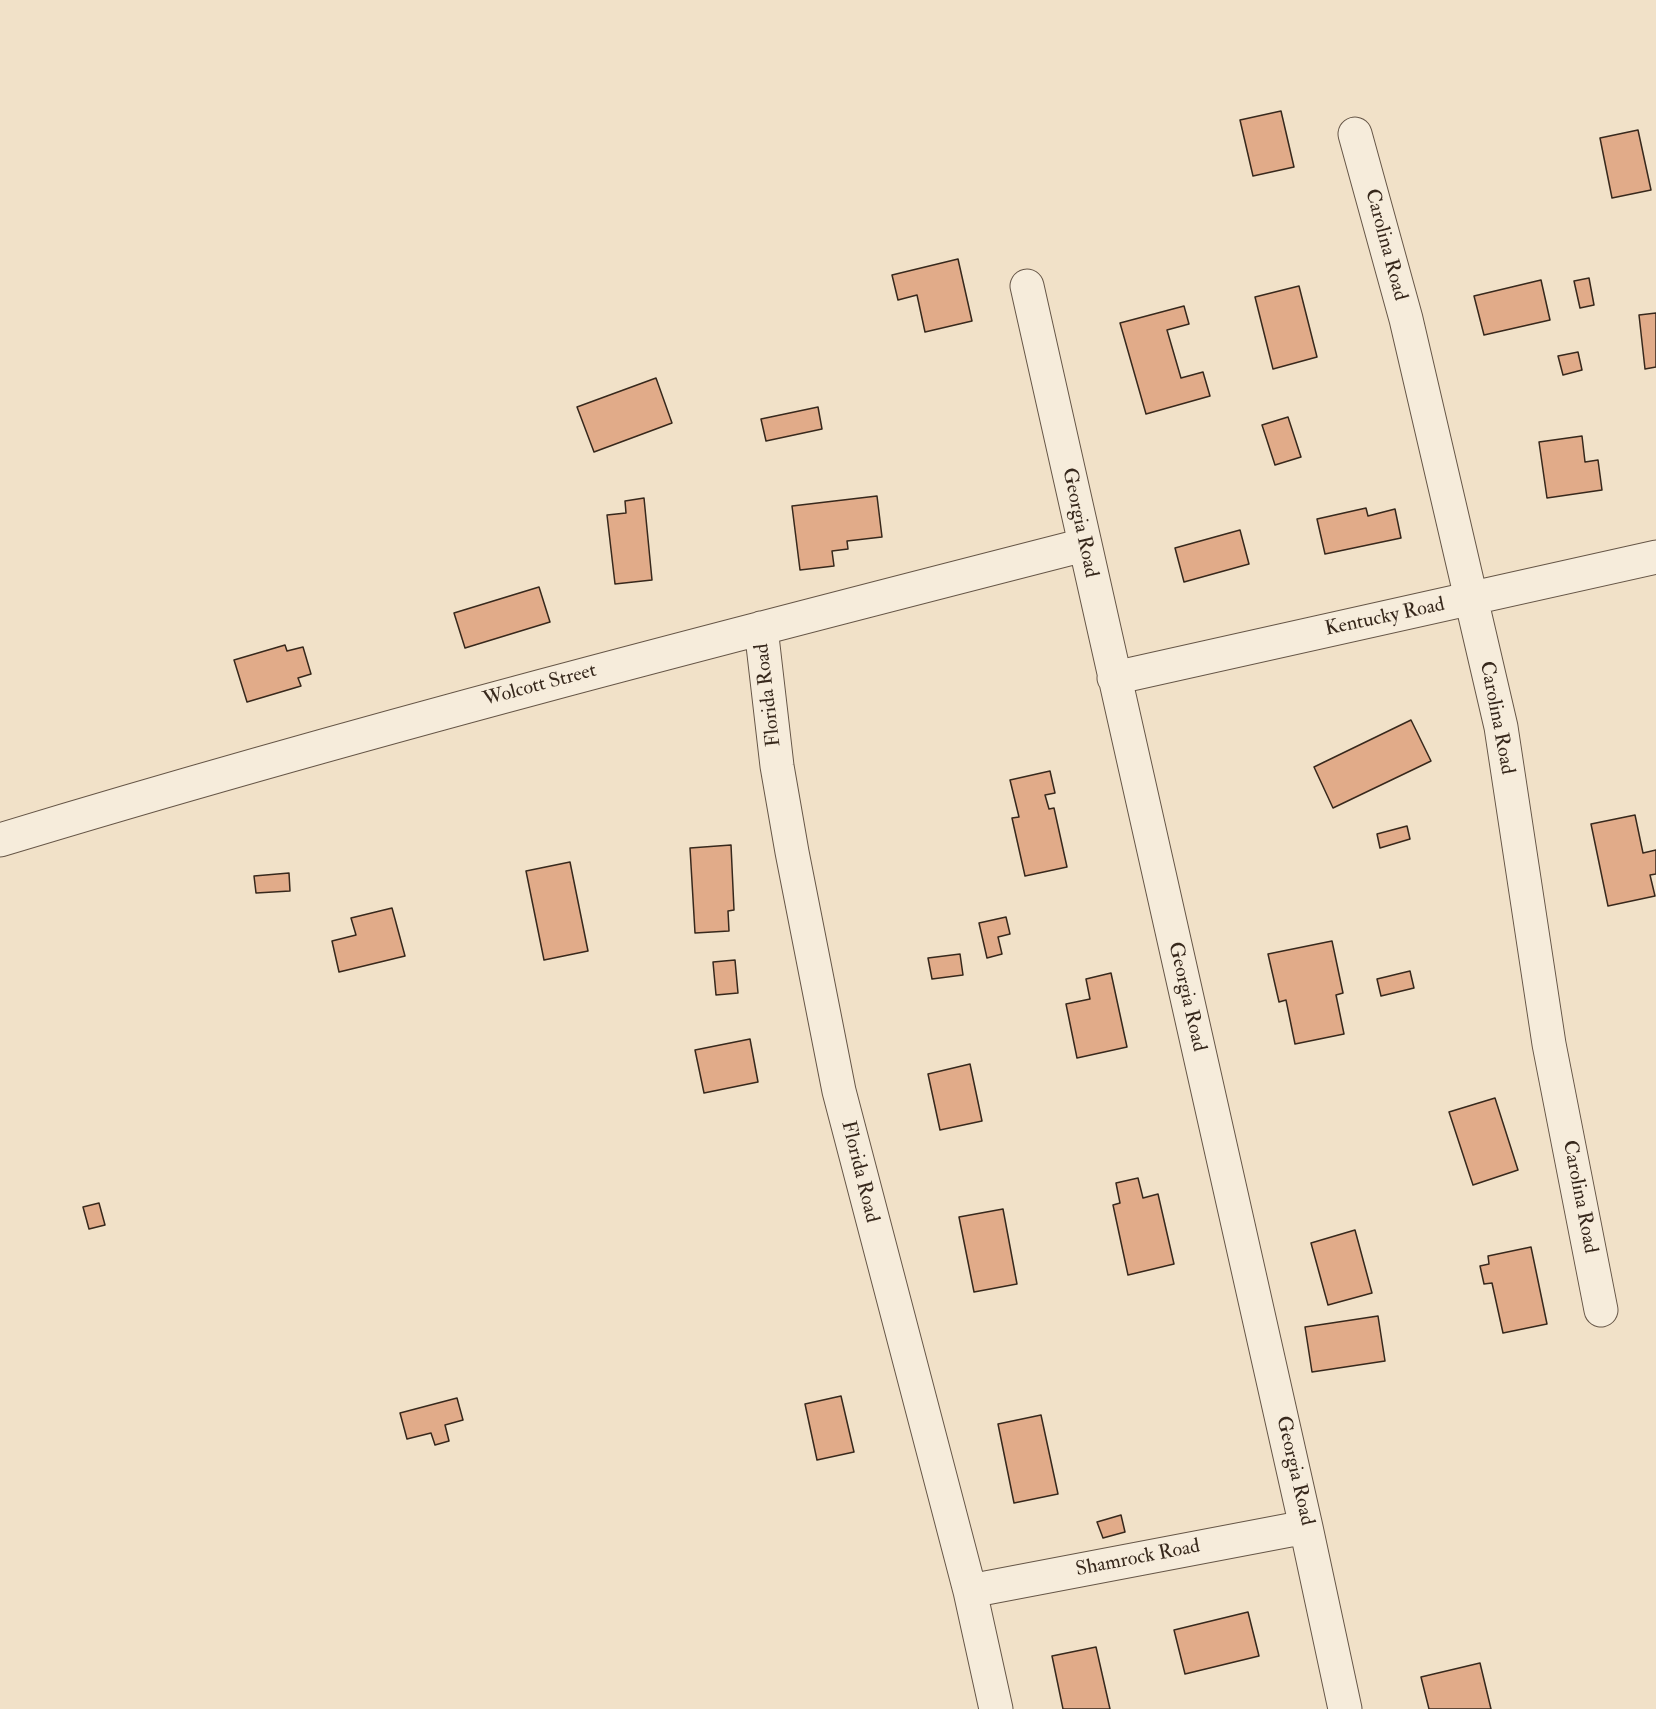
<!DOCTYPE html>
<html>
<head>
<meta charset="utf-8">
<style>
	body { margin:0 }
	canvas { display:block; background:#f1e1c8 }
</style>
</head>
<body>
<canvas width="1656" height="1709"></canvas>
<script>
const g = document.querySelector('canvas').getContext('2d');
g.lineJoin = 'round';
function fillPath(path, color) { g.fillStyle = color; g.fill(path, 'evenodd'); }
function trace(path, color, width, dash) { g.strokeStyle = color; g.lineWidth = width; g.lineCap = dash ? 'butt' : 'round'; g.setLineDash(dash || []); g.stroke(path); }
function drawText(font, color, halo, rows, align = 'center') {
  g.font = font + ' "IM FELL Double Pica",serif'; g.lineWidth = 4.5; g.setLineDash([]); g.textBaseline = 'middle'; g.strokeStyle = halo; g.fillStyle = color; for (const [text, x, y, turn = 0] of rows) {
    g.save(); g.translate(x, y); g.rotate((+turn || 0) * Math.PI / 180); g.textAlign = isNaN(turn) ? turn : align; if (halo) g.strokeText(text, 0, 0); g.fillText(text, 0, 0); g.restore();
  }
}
const building = new Path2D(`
	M 1281,111 L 1294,167 L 1253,176 L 1240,120 Z
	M 1638,130 L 1651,190 L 1612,198 L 1600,138 Z
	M 958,259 L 972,321 L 925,332 L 917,295 L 898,300 L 892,275 Z
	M 1589,278 L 1594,305 L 1580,308 L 1574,281 Z
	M 1541,280 L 1550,320 L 1484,335 L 1474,296 Z
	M 1299,286 L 1317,357 L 1273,369 L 1255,297 Z
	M 1184,306 L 1189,324 L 1167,330 L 1181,378 L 1203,372 L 1210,396 L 1146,414 L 1120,323 Z
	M 1656,313 L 1656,367 L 1645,369 L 1639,315 Z
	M 1578,352 L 1582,370 L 1563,375 L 1558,356 Z
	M 656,378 L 672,423 L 594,452 L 577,407 Z
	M 818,407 L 822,429 L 766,441 L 761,419 Z
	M 1288,417 L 1301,457 L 1275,465 L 1262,425 Z
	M 1582,436 L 1585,462 L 1598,460 L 1602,490 L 1547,498 L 1539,442 Z
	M 877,496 L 882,537 L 847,541 L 848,549 L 832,551 L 834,566 L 800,570 L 792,506 Z
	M 644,498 L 652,580 L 615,584 L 607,515 L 626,513 L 625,501 Z
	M 1366,508 L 1368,516 L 1395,509 L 1401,538 L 1325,554 L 1317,519 Z
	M 1240,530 L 1249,564 L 1184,582 L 1175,548 Z
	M 539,587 L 550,622 L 465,648 L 454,613 Z
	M 285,645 L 287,651 L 303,647 L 311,674 L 298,678 L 301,686 L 247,702 L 234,660 Z
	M 1411,720 L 1431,761 L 1333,808 L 1314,767 Z
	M 1050,771 L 1055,793 L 1045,795 L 1049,809 L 1054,808 L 1067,867 L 1025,876 L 1012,818 L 1019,817 L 1010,780 Z
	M 1635,815 L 1643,853 L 1656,850 L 1656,874 L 1650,875 L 1655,896 L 1608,906 L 1591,824 Z
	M 1407,826 L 1410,839 L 1380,848 L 1377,834 Z
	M 731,845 L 734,910 L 728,911 L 729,931 L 695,933 L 690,848 Z
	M 570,862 L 588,951 L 544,960 L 526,871 Z
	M 289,873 L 290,891 L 256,893 L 254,876 Z
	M 392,908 L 405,956 L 339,972 L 332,941 L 356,935 L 351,918 Z
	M 1006,917 L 1010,934 L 998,937 L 1002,954 L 987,958 L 979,923 Z
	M 1332,941 L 1343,993 L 1336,995 L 1344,1034 L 1295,1044 L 1286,1000 L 1279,1002 L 1268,954 Z
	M 960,954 L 963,975 L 932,979 L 928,958 Z
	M 735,960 L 738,993 L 716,995 L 713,962 Z
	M 1410,971 L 1414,988 L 1381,996 L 1377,979 Z
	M 1111,973 L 1127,1047 L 1077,1058 L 1066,1004 L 1090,999 L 1086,979 Z
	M 750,1039 L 758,1082 L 704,1093 L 695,1050 Z
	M 970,1064 L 982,1121 L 940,1130 L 928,1074 Z
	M 1495,1098 L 1518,1170 L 1473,1185 L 1449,1112 Z
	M 1138,1178 L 1143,1198 L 1158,1194 L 1174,1264 L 1128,1275 L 1113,1205 L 1120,1203 L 1116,1183 Z
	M 99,1203 L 105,1225 L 89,1229 L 83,1207 Z
	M 1003,1209 L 1017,1284 L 974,1292 L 959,1217 Z
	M 1355,1230 L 1372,1293 L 1328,1305 L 1311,1243 Z
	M 1531,1247 L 1547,1324 L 1503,1333 L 1492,1283 L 1484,1284 L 1480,1266 L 1489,1264 L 1488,1256 Z
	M 1378,1316 L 1385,1361 L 1312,1372 L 1305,1327 Z
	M 841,1396 L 854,1452 L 817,1460 L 805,1404 Z
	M 457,1398 L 463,1420 L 445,1425 L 449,1441 L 435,1445 L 431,1433 L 407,1439 L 400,1413 Z
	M 1041,1415 L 1058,1494 L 1014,1503 L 998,1424 Z
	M 1121,1515 L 1125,1532 L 1103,1538 L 1097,1522 Z
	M 1248,1612 L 1259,1656 L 1185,1674 L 1174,1630 Z
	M 1096,1647 L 1110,1709 L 1063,1709 L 1052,1656 Z
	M 1480,1663 L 1491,1709 L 1429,1709 L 1421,1677 Z`);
const street = new Path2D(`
	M 1355,134 L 1406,319 L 1501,727 L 1549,1044 L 1601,1310
	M 1027,286 L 1306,1527 L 1345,1709
	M 761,628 L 777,766 L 792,852 L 839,1091 L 970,1591 L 996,1709
	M 1114,678 L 1656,557
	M 0,840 C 359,731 721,638 1084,545
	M 970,1591 L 1306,1527`);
const streetNames = [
	["Carolina Road",1385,245,75],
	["Georgia Road",1079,523,78],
	["Kentucky Road",1385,618,-12],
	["Wolcott Street",540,686,-15],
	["Florida Road",769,695,-97],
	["Carolina Road",1496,718,79],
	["Georgia Road",1186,997,77],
	["Florida Road",859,1172,76],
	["Carolina Road",1579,1197,79],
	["Georgia Road",1294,1471,77],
	["Shamrock Road",1138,1559,-11]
];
fillPath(building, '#e1ab89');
trace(building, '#37281c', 1.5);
trace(street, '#665647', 35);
trace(street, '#f6ecdb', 33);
drawText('20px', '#37281c', '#f6ecdb', streetNames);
</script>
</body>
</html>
